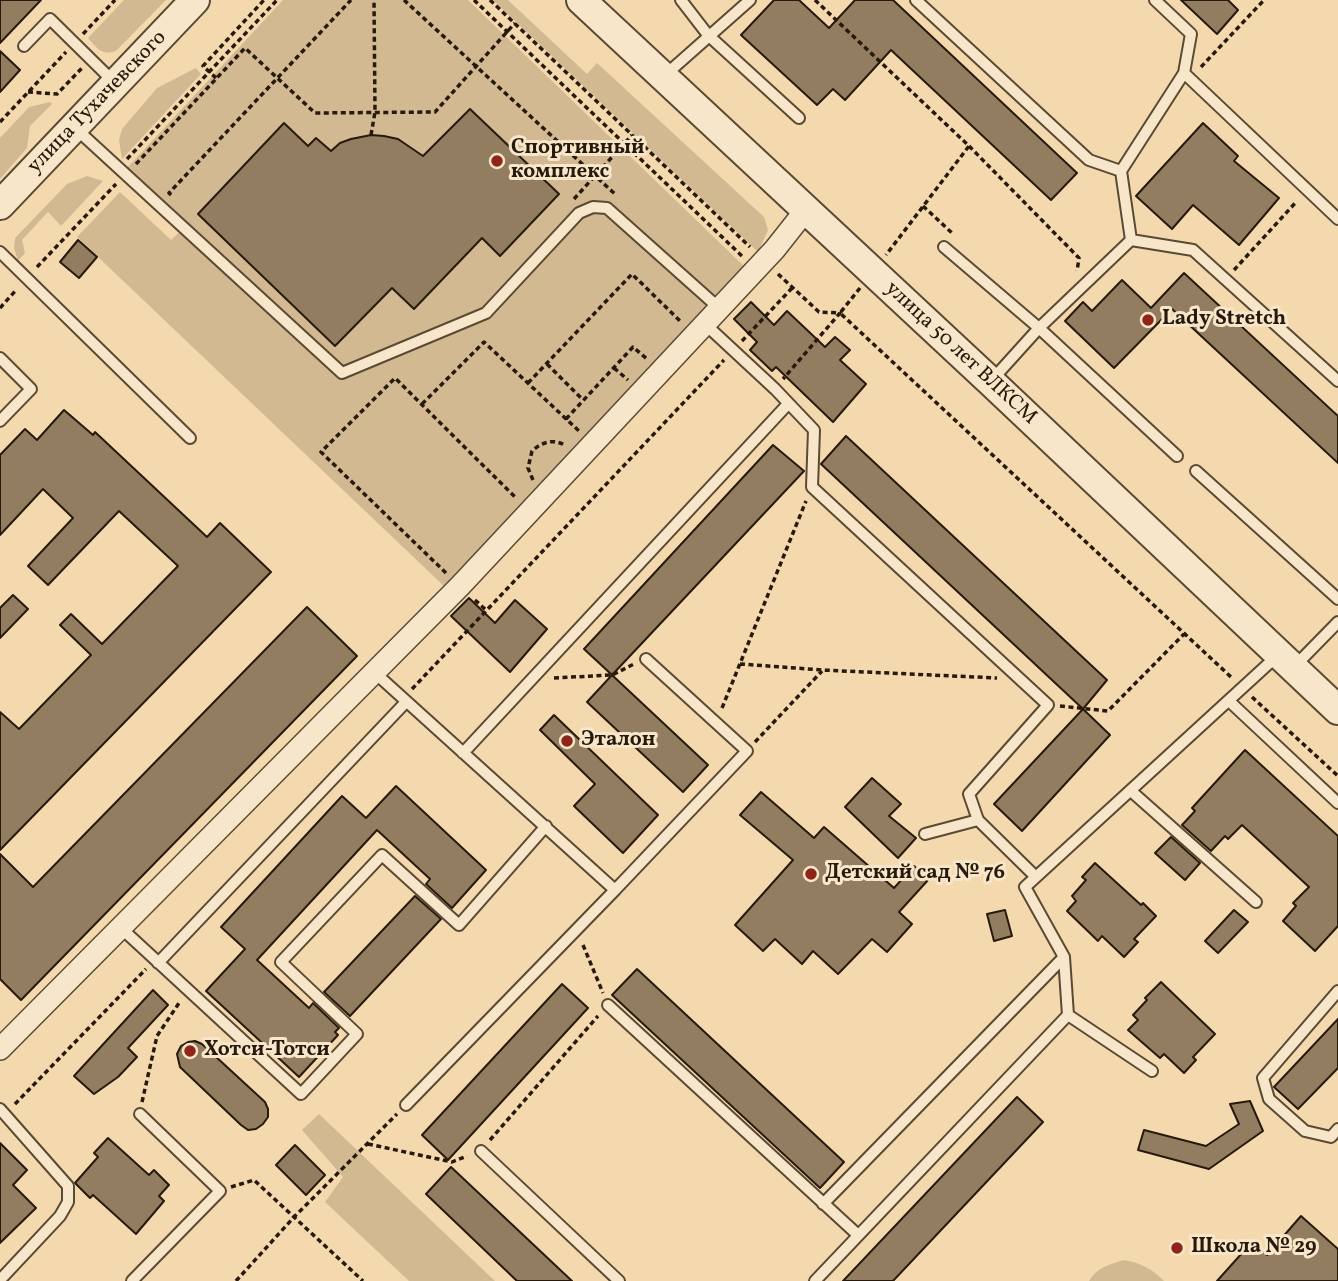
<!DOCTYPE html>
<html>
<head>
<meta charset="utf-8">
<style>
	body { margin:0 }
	canvas { display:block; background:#f5d9ae }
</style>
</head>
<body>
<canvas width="1338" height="1281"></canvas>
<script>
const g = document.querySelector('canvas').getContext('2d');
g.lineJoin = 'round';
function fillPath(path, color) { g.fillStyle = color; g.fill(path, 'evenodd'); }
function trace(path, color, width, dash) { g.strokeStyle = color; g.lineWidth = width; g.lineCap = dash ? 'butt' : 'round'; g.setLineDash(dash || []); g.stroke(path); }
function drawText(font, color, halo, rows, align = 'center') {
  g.font = font + ' Vollkorn,serif'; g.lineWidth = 6; g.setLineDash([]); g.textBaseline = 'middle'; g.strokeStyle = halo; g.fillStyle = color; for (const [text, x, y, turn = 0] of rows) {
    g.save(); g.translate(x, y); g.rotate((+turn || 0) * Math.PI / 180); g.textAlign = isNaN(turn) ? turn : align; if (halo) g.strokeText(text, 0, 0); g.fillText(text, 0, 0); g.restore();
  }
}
const green = new Path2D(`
	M 124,0 L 166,0 L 116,51 C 101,56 97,48 88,38 Z
	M 283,0 L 468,0 L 748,270 L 446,588 L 77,237 L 120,192 L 171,240 L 188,224 L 127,168 Z
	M 493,0 L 508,0 L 587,74 L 597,63 L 764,217 L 768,230 L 758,252 Z
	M 196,68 L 201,74 L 122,159 L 119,140 L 122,129 L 157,88 Z
	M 50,102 L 52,104 L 30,126 L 27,148 L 0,179 L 0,138 L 29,107 Z
	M 87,176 L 103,181 L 61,226 L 48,212 L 22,240 L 25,253 L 18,261 L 14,248 L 15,238 L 67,184 Z
	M 319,1114 L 495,1281 L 409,1281 L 325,1202 L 343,1177 L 302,1130 Z
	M 1124,1260 C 1141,1263 1152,1269 1164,1281 L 1089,1281 C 1096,1268 1110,1264 1124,1260 Z`);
const building = new Path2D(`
	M 0,0 L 41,0 L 0,43 Z
	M 774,0 L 799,0 L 829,28 L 855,0 L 893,0 L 1077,173 L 1051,200 L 891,50 L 845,100 L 833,89 L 817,105 L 741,35 Z
	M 1181,0 L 1228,0 L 1238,10 L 1217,34 Z
	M 0,51 L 20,70 L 0,92 Z
	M 470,109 L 559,194 L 500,256 L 482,238 L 414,309 L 392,288 L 335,346 L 198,214 L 284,123 L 308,146 L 316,138 L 331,151 L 340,143 L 351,139 L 371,135 L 384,136 L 398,139 L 423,156 Z
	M 1203,123 L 1238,156 L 1234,161 L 1279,198 L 1239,245 L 1193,205 L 1172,229 L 1136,196 Z
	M 78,240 L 97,257 L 79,278 L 60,262 Z
	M 1184,273 L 1338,416 L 1338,463 L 1172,309 L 1114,368 L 1065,321 L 1083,302 L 1092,311 L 1122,280 L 1151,308 Z
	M 751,302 L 774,325 L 787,311 L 825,347 L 835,337 L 850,350 L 840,360 L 866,384 L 833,422 L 776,367 L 772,371 L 750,350 L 757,342 L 734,319 Z
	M 64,410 L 93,435 L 95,432 L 207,537 L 220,523 L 271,572 L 0,850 L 0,712 L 19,729 L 91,655 L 60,625 L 71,614 L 102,644 L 178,566 L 119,511 L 48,585 L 28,566 L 73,518 L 43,489 L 0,535 L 0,455 L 25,429 L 37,440 Z
	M 846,436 L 1107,680 L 1083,709 L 821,464 Z
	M 773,445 L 804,471 L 612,675 L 584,649 Z
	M 13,595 L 28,609 L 0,638 L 0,608 Z
	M 469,598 L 495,623 L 515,600 L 547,629 L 510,672 L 451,616 Z
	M 307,607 L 357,656 L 21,1000 L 0,979 L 0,854 L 33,887 Z
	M 612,675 L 708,765 L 683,792 L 587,702 Z
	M 1083,709 L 1110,735 L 1022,831 L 994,804 Z
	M 554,715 L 658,815 L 623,853 L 574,806 L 595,784 L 540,730 Z
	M 1245,750 L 1338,836 L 1338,926 L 1315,951 L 1283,921 L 1296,906 L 1293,903 L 1309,887 L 1242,825 L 1228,839 L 1225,836 L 1211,851 L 1182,825 L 1195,811 L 1192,808 Z
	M 872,778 L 901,804 L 889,816 L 916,838 L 898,858 L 845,807 Z
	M 396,786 L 486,870 L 452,908 L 426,884 L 430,879 L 377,830 L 257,960 L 309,1008 L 313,1003 L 339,1028 L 335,1032 L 338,1035 L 299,1077 L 206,991 L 245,949 L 221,927 L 342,796 L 366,818 Z
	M 761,792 L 814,838 L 824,827 L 894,888 L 914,866 L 929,879 L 899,912 L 912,924 L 887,952 L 872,939 L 838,974 L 813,951 L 802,964 L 775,939 L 763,951 L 735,925 L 793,860 L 740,815 Z
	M 1171,837 L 1200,863 L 1185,880 L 1155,853 Z
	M 1095,863 L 1141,905 L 1143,903 L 1156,916 L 1134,939 L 1138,942 L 1124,957 L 1102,936 L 1098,941 L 1067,911 L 1076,901 L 1072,896 L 1086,880 L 1082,877 Z
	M 415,896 L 441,919 L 350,1016 L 324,992 Z
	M 1005,910 L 1012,936 L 994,941 L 987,914 Z
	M 1234,910 L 1248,922 L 1218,953 L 1205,941 Z
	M 637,969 L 844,1162 L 820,1188 L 612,995 Z
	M 1161,982 L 1215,1034 L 1193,1057 L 1196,1060 L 1184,1073 L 1164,1054 L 1160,1058 L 1128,1030 L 1138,1020 L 1133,1015 L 1147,1000 L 1145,998 Z
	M 562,984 L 588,1008 L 448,1160 L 422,1135 Z
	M 153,990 L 168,1005 L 128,1048 L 137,1057 L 118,1077 L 94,1094 L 74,1076 Z
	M 1338,1019 L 1338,1068 L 1298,1109 L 1274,1087 Z
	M 195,1041 L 202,1044 L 265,1102 L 268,1109 L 268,1117 L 263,1124 L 256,1129 L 248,1130 L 241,1125 L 180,1067 L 177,1054 L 181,1046 L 188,1042 Z
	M 1017,1097 L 1043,1122 L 893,1281 L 843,1281 Z
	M 1250,1101 L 1263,1131 L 1209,1169 L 1138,1150 L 1144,1130 L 1206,1146 L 1239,1124 L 1230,1104 Z
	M 108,1138 L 149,1175 L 154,1170 L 169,1185 L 159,1196 L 164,1201 L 136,1234 L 93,1195 L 90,1198 L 75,1183 L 98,1157 L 94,1153 Z
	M 0,1143 L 27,1170 L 13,1185 L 36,1208 L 0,1243 Z
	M 295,1145 L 325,1175 L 306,1195 L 276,1165 Z
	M 451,1167 L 572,1281 L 517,1281 L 426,1194 Z
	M 1301,1216 L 1338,1249 L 1338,1281 L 1217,1281 L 1252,1242 L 1267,1255 Z`);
const path = new Path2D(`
	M 404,0 L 616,195
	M 474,0 L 743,257
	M 490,0 L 750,247
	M 815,0 L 969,146 L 886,255
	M 83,34 L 115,0
	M 1201,67 L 1264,0
	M 216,78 L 203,66 L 264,0
	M 28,92 L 57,94 L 82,68
	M 0,122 L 66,52
	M 371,135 L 375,112 L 374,0
	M 969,146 L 1079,258 L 1077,271
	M 127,159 L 277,0
	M 136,164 L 245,48 L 315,113 L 435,112 L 515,23
	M 171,195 L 169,193 L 351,0
	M 574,199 L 632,135
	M 923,206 L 952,233
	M 37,267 L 116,184
	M 1234,270 L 1297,201
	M 778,274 L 819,312 L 840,313 L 783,379
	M 860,288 L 840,313 L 1231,677
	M 0,308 L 17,289
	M 742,341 L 793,287
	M 547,364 L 583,400
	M 614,368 L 628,380
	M 528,383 L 632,274 L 680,321
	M 422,404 L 484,342 L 579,431
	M 566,419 L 633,347 L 647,359
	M 533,480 L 528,468 L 532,451 C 542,442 554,438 566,446
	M 446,573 L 321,452 L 395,378 L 517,499
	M 475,600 L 486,610
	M 740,664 L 822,670 L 997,678
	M 554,678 L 612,675 L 634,664
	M 412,689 L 724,360
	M 1252,697 L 1338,776
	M 1060,706 L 1108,711 L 1184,634
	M 722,708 L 806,501
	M 755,742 L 822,671
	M 583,945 L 603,993
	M 142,1102 L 157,1036 L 179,1003
	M 15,1104 L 146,969
	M 490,1140 L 598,1016
	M 368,1144 L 452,1162 L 467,1156
	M 231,1187 L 254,1180 L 363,1281
	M 236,1281 L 295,1216 L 397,1114`);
const service = new Path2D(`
	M 681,0 L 708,35 L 799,118
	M 916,0 L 1089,160 L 1121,171 L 1184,73
	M 1155,0 L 1191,34 L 1184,73 L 1338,219
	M 24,46 L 50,19 L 114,82
	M 663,77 L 750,0
	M 74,127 L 342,373 L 486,313 L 579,213 L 593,207 L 607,208 L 719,308
	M 1131,240 L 1193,250 L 1338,381
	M 944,247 L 1039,328 L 1177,456
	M 0,252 L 190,438
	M 705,324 L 775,389 L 814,430 L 812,487 L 1048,705 L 969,794 L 978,820 L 1036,877
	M 0,358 L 31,389 L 0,421
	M 992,380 L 1039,328 L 1131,240 L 1121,171
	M 1196,471 L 1338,599
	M 1293,668 L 1338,622
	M 374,672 L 615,890 L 747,751 L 646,659
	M 1229,701 L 1338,803
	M 463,753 L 788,404
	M 1131,791 L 1256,902
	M 925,834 L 978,820
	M 121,928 L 301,1094 L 357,1034 L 281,962 L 382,855 L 459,925 L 546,826
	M 158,963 L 406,702
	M 1338,991 L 1263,1078 L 1269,1099 L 1305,1131 L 1331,1137 L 1338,1129
	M 608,1005 L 858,1235
	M 1068,1015 L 1152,1071
	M 406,1105 L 615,890
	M 481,1151 L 619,1281
	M 823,1204 L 1064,957
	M 0,1280 L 60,1216 L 68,1202 L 68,1186 L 0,1109
	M 132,1281 L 220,1191 L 140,1114
	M 815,1281 L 1068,1015 L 1064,957 L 1025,887 L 1277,656`);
const minor = new Path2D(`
	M 0,1049 L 460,586 L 775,249 L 805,211`);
const tertiary = new Path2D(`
	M 581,0 L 991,382 L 1338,710
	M 0,205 L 195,0`);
const markers = [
	[497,161,7,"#8f2418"],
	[1148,320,7,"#8f2418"],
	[567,741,7,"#8f2418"],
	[811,874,7,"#8f2418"],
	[190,1051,7,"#8f2418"],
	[1177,1248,7,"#8f2418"]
];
const streetNames = [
	["улица Тухачевского",98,103,-46],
	["улица 50 лет ВЛКСМ",960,354,43]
];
const poiNames = [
	["Спортивный",511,149],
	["комплекс",511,173],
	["Lady Stretch",1162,320],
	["Эталон",581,741],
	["Детский сад № 76",825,874],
	["Хотси-Тотси",204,1051],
	["Школа № 29",1191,1248]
];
fillPath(green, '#d2b992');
fillPath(building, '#927d60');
trace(building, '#271a0c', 2);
trace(service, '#5a4a34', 14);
trace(minor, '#5a4a34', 24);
trace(tertiary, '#5a4a34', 32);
trace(path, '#271a0c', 3.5, [5, 3.5]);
trace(service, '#f8e6ca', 10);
trace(minor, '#f8e6ca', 21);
trace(tertiary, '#f8e6ca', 28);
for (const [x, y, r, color] of markers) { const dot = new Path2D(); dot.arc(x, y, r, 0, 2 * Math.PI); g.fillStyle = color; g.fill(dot); trace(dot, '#f8e6ca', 2.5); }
drawText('21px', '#271a0c', '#f8e6ca', streetNames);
drawText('bold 21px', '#271a0c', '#f8e6ca', poiNames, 'left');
</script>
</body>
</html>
